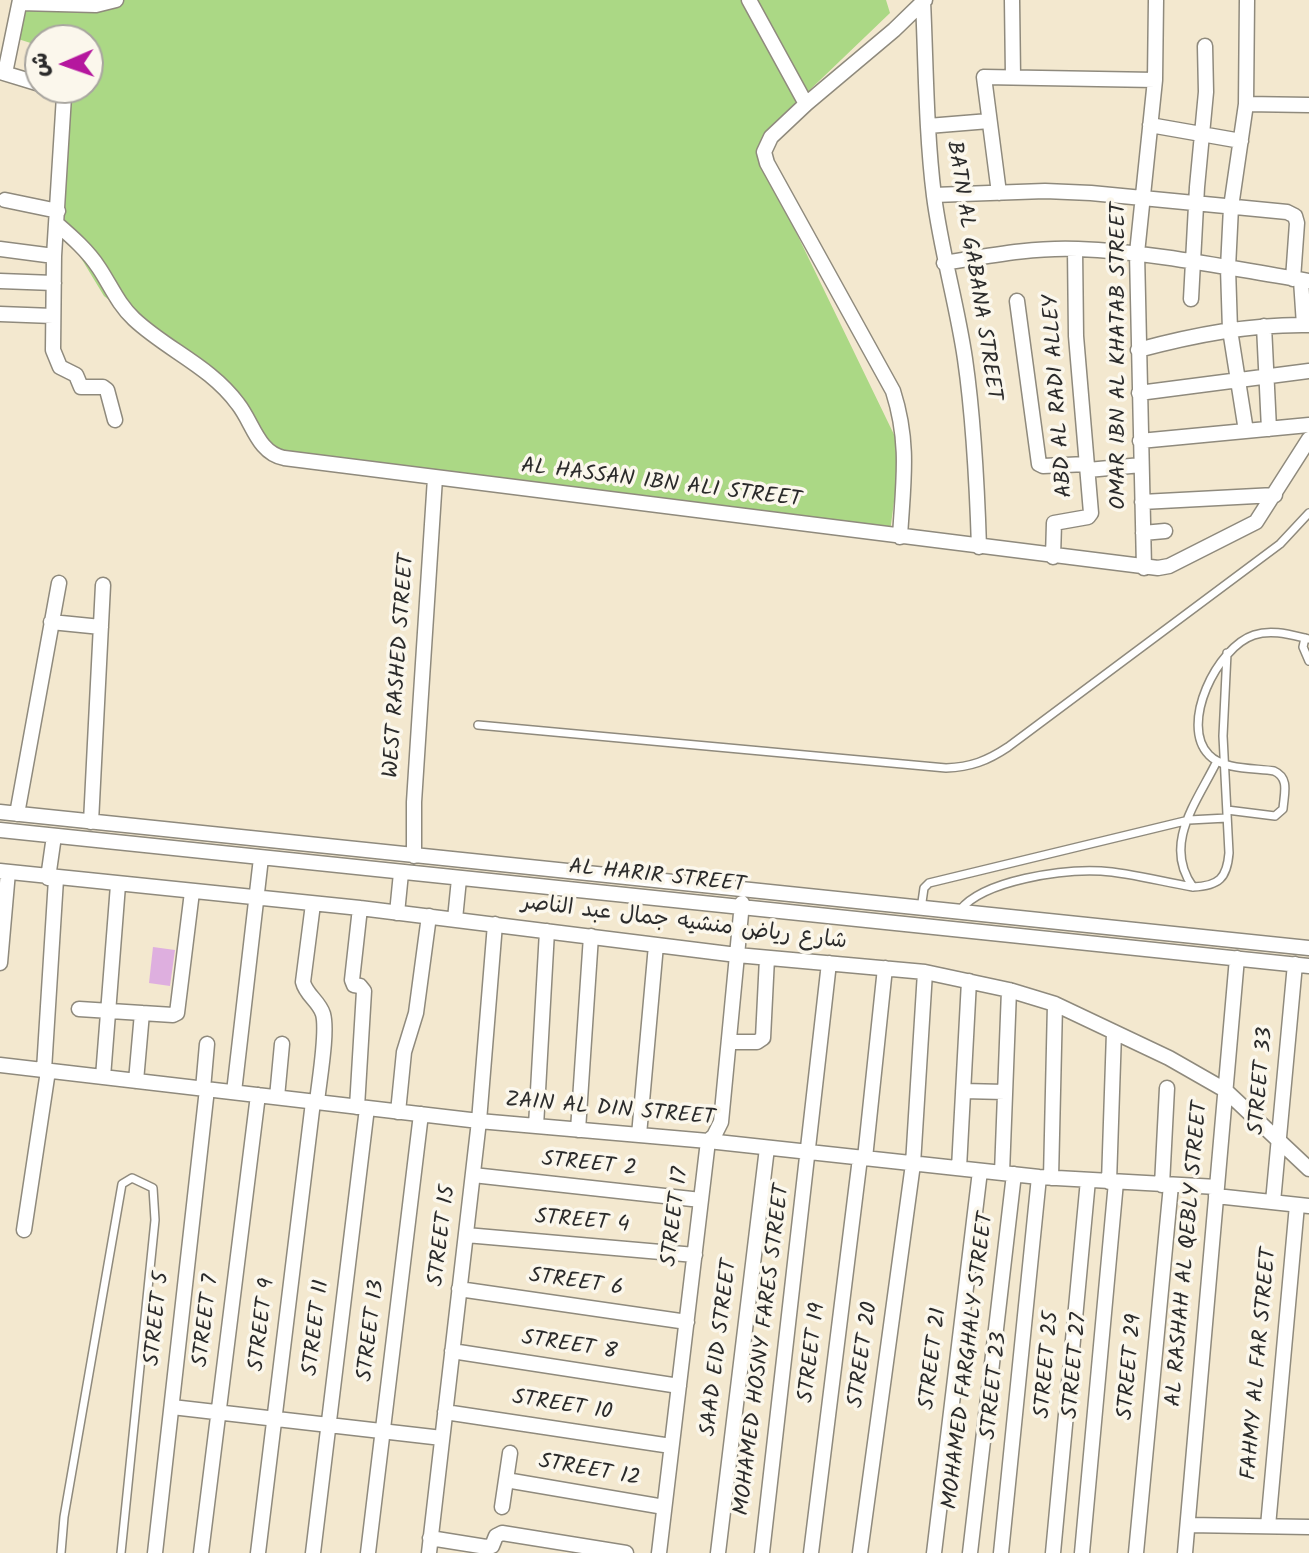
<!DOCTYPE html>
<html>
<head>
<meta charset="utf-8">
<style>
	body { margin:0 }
	#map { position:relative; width:1309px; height:1553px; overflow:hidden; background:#f3e8cf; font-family:Kalam,"Playpen Sans Arabic",sans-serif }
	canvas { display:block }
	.north { position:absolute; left:24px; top:24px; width:80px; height:80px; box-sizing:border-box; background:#fbf7ec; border:2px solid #a8a59f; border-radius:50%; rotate:268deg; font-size:22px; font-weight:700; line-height:32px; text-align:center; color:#2b2b2b }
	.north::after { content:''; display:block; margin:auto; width:28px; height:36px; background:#b5179e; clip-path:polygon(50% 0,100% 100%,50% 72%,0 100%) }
</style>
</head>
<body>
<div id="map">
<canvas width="1309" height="1553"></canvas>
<div class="north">ش</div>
</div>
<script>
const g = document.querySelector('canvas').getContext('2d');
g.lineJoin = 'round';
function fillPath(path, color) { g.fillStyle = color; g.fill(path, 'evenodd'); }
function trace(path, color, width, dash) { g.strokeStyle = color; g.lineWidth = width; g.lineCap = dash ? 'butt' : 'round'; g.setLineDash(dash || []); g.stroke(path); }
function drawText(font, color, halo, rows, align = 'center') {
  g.font = font + ' Kalam,"Playpen Sans Arabic",sans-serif'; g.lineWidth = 7; g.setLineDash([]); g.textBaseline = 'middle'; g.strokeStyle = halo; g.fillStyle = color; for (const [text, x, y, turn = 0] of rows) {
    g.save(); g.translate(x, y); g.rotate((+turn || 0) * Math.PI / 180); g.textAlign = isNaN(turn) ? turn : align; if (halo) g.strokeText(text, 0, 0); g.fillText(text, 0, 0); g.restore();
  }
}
const green = new Path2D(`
	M 20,0 L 886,0 L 890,13 L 769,129 L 763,164 L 901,449 L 890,532 L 263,449 L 234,398 L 104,296 L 61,225 L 64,88 L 88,88 L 88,40 L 40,40 L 40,46 L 15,38 Z`);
const building = new Path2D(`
	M 153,947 L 175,950 L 170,986 L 149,983 Z`);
const service = new Path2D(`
	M 1305,638 L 1303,647 L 1309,661
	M 478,725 L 946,768 C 971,767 987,761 1008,747 L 1280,544 L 1309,513
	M 1227,810 L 1275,816 L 1283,809 C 1284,794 1290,778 1274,771 C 1255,768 1223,770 1209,755 C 1179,725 1217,647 1254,635 C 1272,629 1291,635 1309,639
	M 1193,887 C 1162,844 1197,802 1217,761
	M 921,909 L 924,888 L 929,883 L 1189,820 L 1227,818
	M 960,910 C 984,880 1063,869 1101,871 C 1131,873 1163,882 1193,887 C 1219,886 1227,878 1229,853 L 1223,736 L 1227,653
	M 61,1553 L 64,1517 L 122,1184 L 132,1178 L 153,1188 L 155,1220 L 121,1553`);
const minor = new Path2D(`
	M 749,0 L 806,104
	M 1012,0 L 1013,76
	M 923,1 C 926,66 926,132 934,196 C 941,251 957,304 965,359 C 974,421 977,484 979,547
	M 20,3 L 96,5 L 116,0
	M 0,72 L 40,84
	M 5,73 L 20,0
	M 52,88 L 62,91 L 64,96 L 54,256 L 53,350 L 60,367 L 76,375 L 81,387 L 103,387 L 107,390 L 115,420
	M 1246,104 L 1309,105
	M 1150,125 L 1241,141
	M 928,126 L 989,121
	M 999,193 L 984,77 L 1155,80
	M 934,195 L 1045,191 L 1091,193 L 1287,212 L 1295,216 L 1297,223 L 1293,279
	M 5,200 L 58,211
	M 57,224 C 72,237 88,251 99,268 C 111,286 118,304 134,319 C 167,350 210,366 238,404 C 253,423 258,453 284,458 L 1158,568 L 1169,566 L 1256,522 L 1309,439
	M 0,249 L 54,256
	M 944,263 C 988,256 1033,247 1078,249 C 1156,252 1233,269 1309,281
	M 1301,280 L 1304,325
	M 0,281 L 54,283
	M 1191,299 L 1197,187 L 1206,92 L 1205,46
	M 1017,301 L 1039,464 L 1043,466 L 1087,464
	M 0,314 L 53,316
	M 1264,326 L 1269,429
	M 1138,350 C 1194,335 1250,324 1309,325
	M 1139,393 L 1309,371
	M 1246,431 L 1230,330 L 1228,268 L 1231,207 L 1246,104 L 1247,0
	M 1140,441 L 1309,425
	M 1088,470 L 1141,465
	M 1142,502 L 1275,495
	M 1143,533 L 1165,531
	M 900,537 C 903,483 910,444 893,391 L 767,163 L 764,152 L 771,137 L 806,104 L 894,30 L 925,0
	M 1053,557 L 1054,523 L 1088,517 L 1091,513 L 1076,336 L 1075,249
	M 1144,568 L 1137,253 L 1155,80 L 1156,0
	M 51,622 L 101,627
	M 0,812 L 1309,948
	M 17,814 L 59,583
	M 91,822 L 103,585
	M 0,830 L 1309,966
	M 414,856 L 414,802 L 435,478
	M 0,871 L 360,908 L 737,955 L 925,972 L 1009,990 L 1055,1004 L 1169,1058 L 1225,1090 L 1309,1169
	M 48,878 L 54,836
	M 313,904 L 303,982 C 306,995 319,1001 323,1014 C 328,1032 319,1081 317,1102
	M 397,913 L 401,873
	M 455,919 L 459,879
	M 0,963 L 8,872
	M 79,1009 L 173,1015 L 177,1013 L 192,892
	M 729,1042 L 757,1042 L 763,1038 L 767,958
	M 0,1065 L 479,1121 L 708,1141 L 1039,1177 L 1217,1187
	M 44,1070 L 56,879
	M 103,1077 L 118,885
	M 136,1081 L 142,1013
	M 203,1089 L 207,1044
	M 963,1091 L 1005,1092
	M 234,1092 L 261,858
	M 277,1097 L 282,1044
	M 357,1107 L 364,991 L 360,986 L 354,985 L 352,980 L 360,908
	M 398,1112 L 404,1052 L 416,1013 L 429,916
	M 536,1126 L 547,931
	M 578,1130 L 591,936
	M 639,1135 L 656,945
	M 865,1158 L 885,968
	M 959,1168 L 969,981
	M 1002,1173 L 1009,990
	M 473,1175 L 701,1200
	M 1051,1178 L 1055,1004
	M 1109,1182 L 1114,1032
	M 1162,1185 L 1167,1088
	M 1216,1196 L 1309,1206
	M 1273,1202 L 1295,964
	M 24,1230 L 48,1071
	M 466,1235 L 695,1255
	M 459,1289 L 687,1322
	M 452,1351 L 679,1386
	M 172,1407 L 442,1438
	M 445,1412 L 671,1446
	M 506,1480 L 664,1507
	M 502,1507 L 510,1453
	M 1188,1525 L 1309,1527
	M 1268,1526 L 1297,1205
	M 430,1538 L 486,1547 L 492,1546 L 496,1536 L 502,1533 L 626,1553
	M 155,1553 L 207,1089
	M 201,1553 L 258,1095
	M 258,1553 L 313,1102
	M 313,1553 L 367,1108
	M 368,1553 L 421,1114
	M 429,1553 L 479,1121 L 495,924
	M 659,1553 L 708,1141 L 714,1136 L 721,1122 L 742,903
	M 718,1553 L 767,1148
	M 762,1553 L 829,963
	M 811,1553 L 860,1158
	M 860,1553 L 913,1164 L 925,972
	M 934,1553 L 980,1171
	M 970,1553 L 1014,1174
	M 1001,1553 L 1039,1177
	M 1053,1553 L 1088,1180
	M 1082,1553 L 1116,1182
	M 1136,1553 L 1171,1185
	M 1185,1553 L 1237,958`);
const streetNames = [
	["BATN AL GABANA STREET",972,271,81],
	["OMAR IBN AL KHATAB STREET",1120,356,-90],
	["ABD AL RADI ALLEY",1060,396,-94],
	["AL HASSAN IBN ALI STREET",661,485,7],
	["WEST RASHED STREET",401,666,-86],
	["AL HARIR STREET",657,878,6],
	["شارع رياض منشيه جمال عبد الناصر",684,924,7],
	["STREET 33",1263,1081,-85],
	["ZAIN AL DIN STREET",610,1111,5],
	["STREET 2",589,1166,6],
	["STREET 17",677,1217,-83],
	["STREET 4",582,1223,5],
	["STREET 15",444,1236,-83],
	["AL RASHAH AL QEBLY STREET",1189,1254,-85],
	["STREET 6",576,1284,8],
	["STREET 5",159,1319,-84],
	["STREET 7",208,1321,-83],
	["STREET 9",264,1325,-83],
	["STREET 11",318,1328,-83],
	["STREET 13",373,1331,-83],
	["STREET 8",569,1347,9],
	["SAAD EID STREET",721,1348,-83],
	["MOHAMED HOSNY FARES STREET",764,1350,-83],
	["STREET 19",814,1353,-83],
	["STREET 20",865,1355,-82],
	["STREET 21",935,1359,-83],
	["MOHAMED FARGHALY STREET",970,1361,-83],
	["FAHMY AL FAR STREET",1261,1364,-85],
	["STREET 25",1049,1365,-85],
	["STREET 27",1077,1366,-85],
	["STREET 29",1132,1367,-85],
	["STREET 23",996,1386,-84],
	["STREET 10",562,1407,9],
	["STREET 12",589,1472,10]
];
fillPath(green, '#abd885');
fillPath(building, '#deafdf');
trace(service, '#8f8a7d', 10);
trace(minor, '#8f8a7d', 17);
trace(service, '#fff', 7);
trace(minor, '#fff', 14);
drawText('22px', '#2b2b2b', '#fbf7ec', streetNames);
</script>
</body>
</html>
